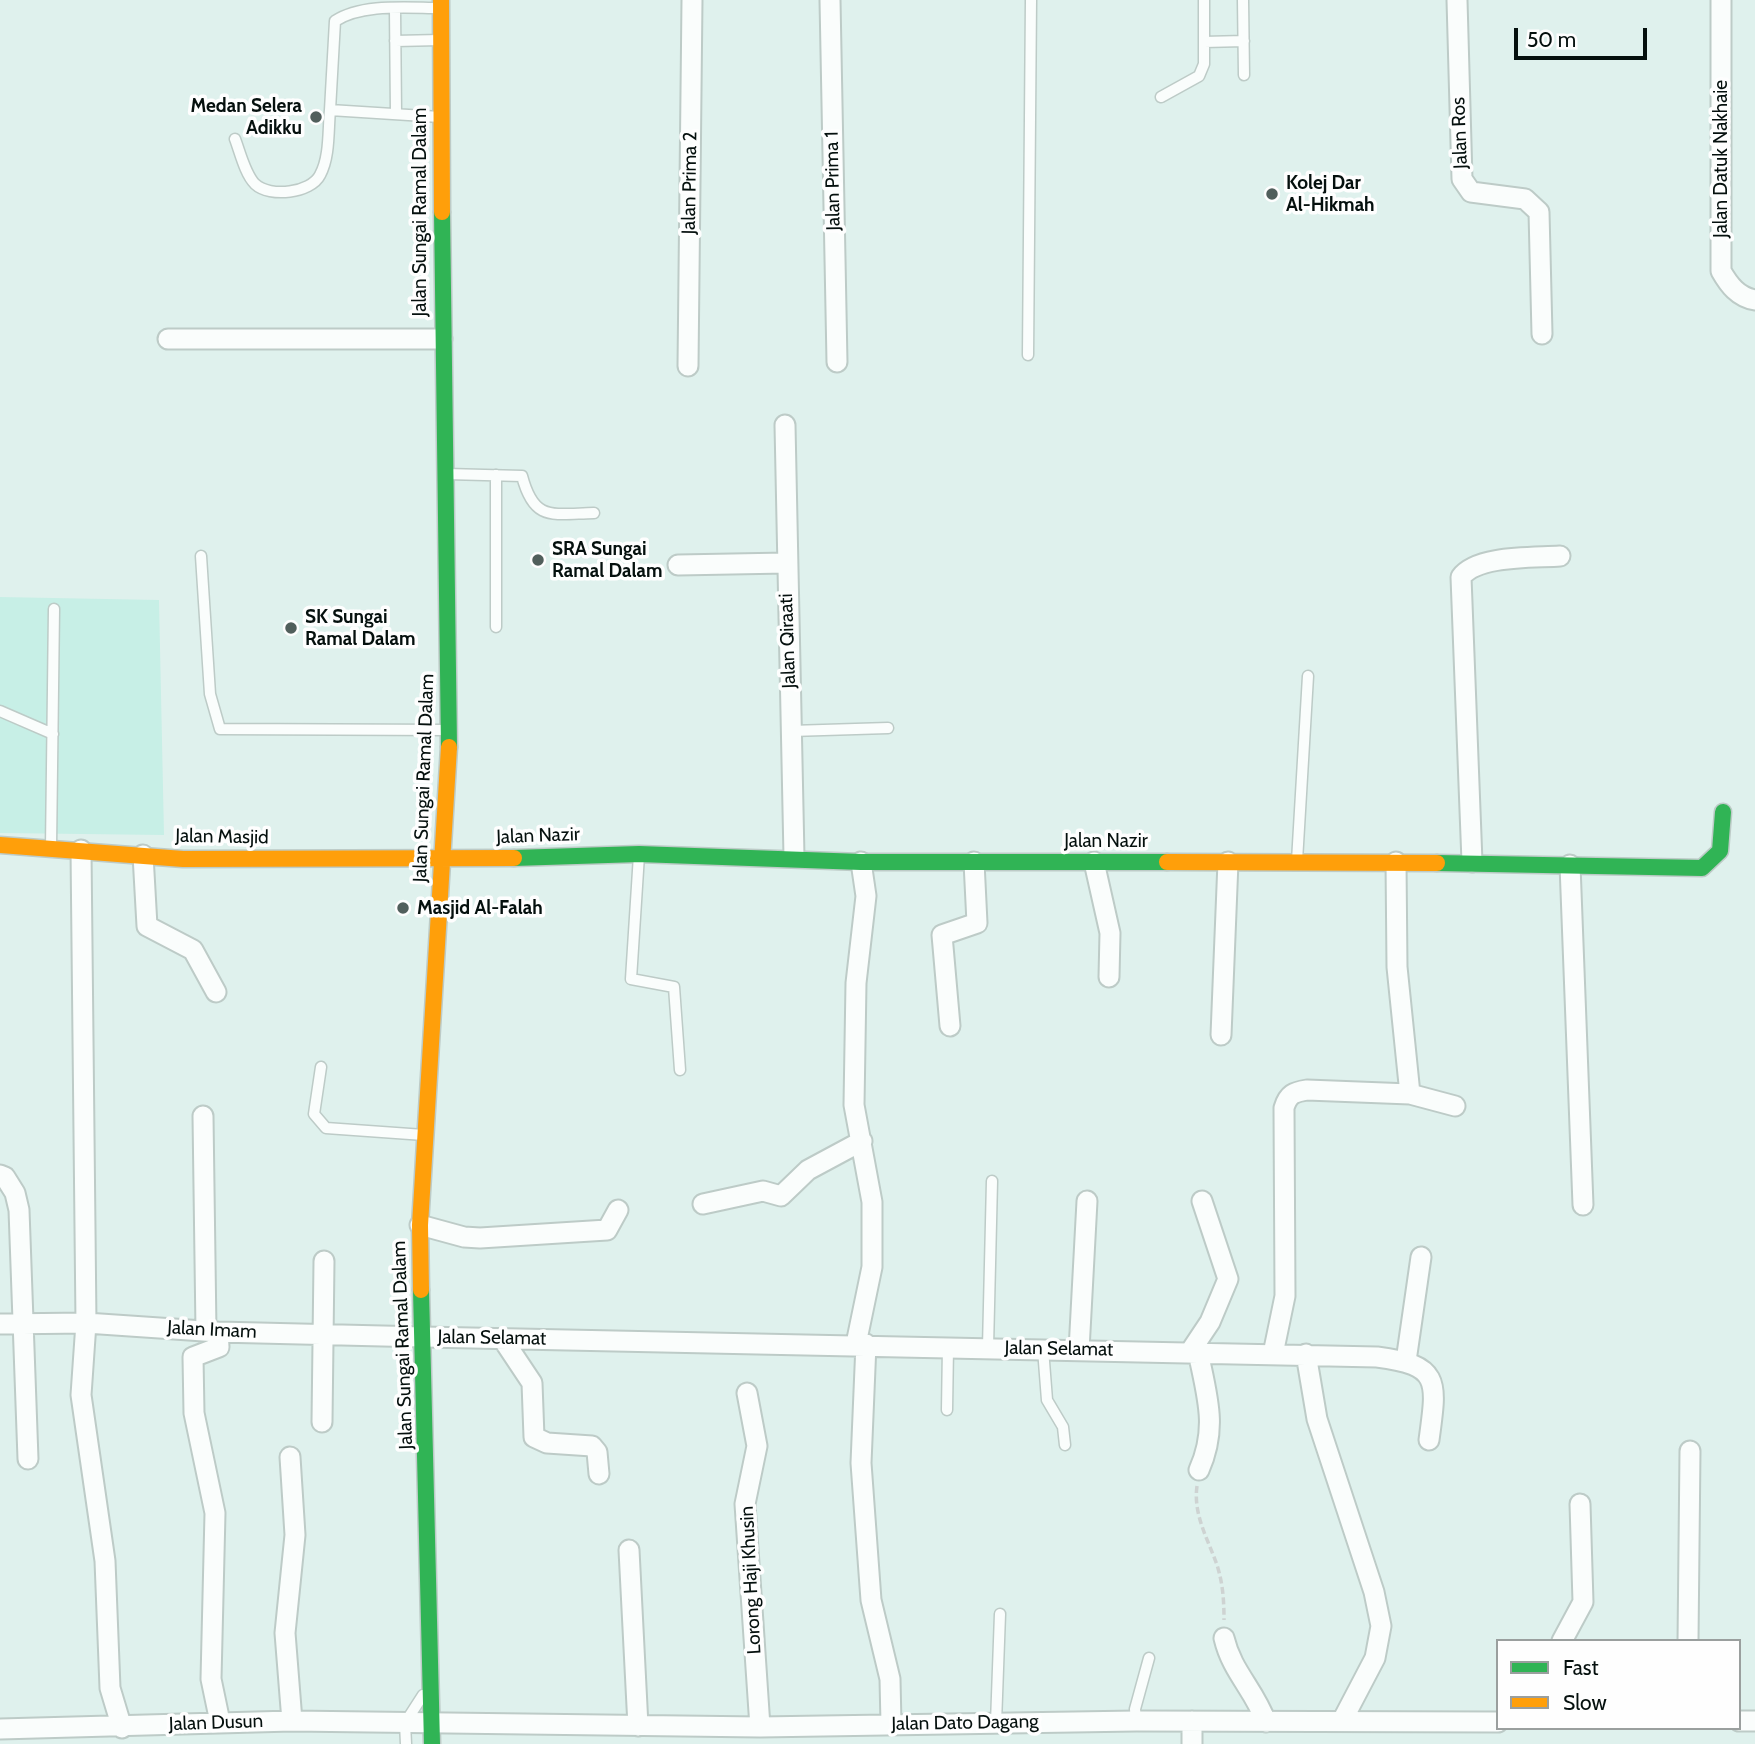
<!DOCTYPE html>
<html>
<head>
<meta charset="utf-8">
<style>
	body { margin:0 }
	#map { position:relative; width:1755px; height:1744px; overflow:hidden; background:#dff1ed; font-family:Cabin,sans-serif }
	canvas { display:block }
	.legend { position:absolute; left:1496px; top:1639px; width:245px; height:91px; box-sizing:border-box; background:#fefefe; border:2px solid #9a9f9e; margin:0; padding:9px 12px; list-style:none; font-size:21px; color:#05100e }
	.legend li { display:flex; align-items:center; gap:14px; height:35px }
	.legend b { width:35px; border:2px solid #9a9f9e }
	.scale { position:absolute; left:1514px; top:28px; width:133px; height:32px; box-sizing:border-box; border:4px solid #05100e; border-top:0; padding-left:9px; font-size:21px; line-height:24px; white-space:nowrap; color:#05100e; -webkit-text-stroke:5px #fefefe; paint-order:stroke }
</style>
</head>
<body>
<div id="map">
<canvas width="1755" height="1744"></canvas>
<ul class="legend">
<li><b style="height:9px;background:#30b455"></b>Fast</li>
<li><b style="height:9px;background:#ff9f0a"></b>Slow</li>
</ul>
<div class="scale">50 m</div>
</div>
<script>
const g = document.querySelector('canvas').getContext('2d');
g.lineJoin = 'round';
function fillPath(path, color) { g.fillStyle = color; g.fill(path, 'evenodd'); }
function trace(path, color, width, dash) { g.strokeStyle = color; g.lineWidth = width; g.lineCap = dash ? 'butt' : 'round'; g.setLineDash(dash || []); g.stroke(path); }
function drawText(font, color, halo, rows, align = 'center') {
  g.font = font + ' Cabin,sans-serif'; g.lineWidth = 7; g.setLineDash([]); g.textBaseline = 'middle'; g.strokeStyle = halo; g.fillStyle = color; for (const [text, x, y, turn = 0] of rows) {
    g.save(); g.translate(x, y); g.rotate((+turn || 0) * Math.PI / 180); g.textAlign = isNaN(turn) ? turn : align; if (halo) g.strokeText(text, 0, 0); g.fillText(text, 0, 0); g.restore();
  }
}
const green = new Path2D(`
	M 0,597 L 159,600 L 164,835 L 0,833 Z`);
const path = new Path2D(`
	M 1197,1486 C 1193,1515 1208,1539 1217,1565 C 1223,1584 1224,1601 1224,1620`);
const lane = new Path2D(`
	M 1243,0 L 1244,75
	M 395,10 L 396,114
	M 395,41 L 440,40
	M 1204,42 L 1244,41
	M 1161,97 L 1199,76 L 1204,64 L 1204,0
	M 440,117 L 330,110 L 335,21 C 362,3 409,8 440,8
	M 235,139 C 240,152 245,174 255,184 C 270,198 311,193 320,175 C 330,157 328,130 330,110
	M 1028,355 L 1031,0
	M 447,474 L 522,476 C 534,522 552,514 594,513
	M 496,475 L 496,627
	M 201,556 L 210,694 L 220,729 L 449,730
	M 0,711 L 53,734
	M 791,731 L 888,728
	M 51,847 L 54,609
	M 639,855 L 631,979 L 674,987 L 680,1070
	M 1297,861 L 1308,676
	M 321,1067 L 314,1114 L 326,1128 L 424,1135
	M 988,1347 L 992,1181
	M 1043,1349 L 1047,1400 L 1063,1427 L 1065,1445
	M 947,1410 L 948,1347
	M 1136,1721 L 1135,1709 L 1149,1658
	M 996,1723 L 1000,1614
	M 406,1744 L 405,1723 L 423,1695`);
const street = new Path2D(`
	M 830,0 L 837,362
	M 1457,0 L 1462,179 L 1471,192 L 1525,199 L 1539,212 L 1542,334
	M 1721,0 L 1721,271 C 1729,285 1738,297 1755,300
	M 168,339 L 442,339
	M 688,366 L 692,0
	M 785,425 L 794,857
	M 678,565 L 786,563
	M 81,850 L 86,1323 L 81,1395 L 105,1561 L 110,1688 L 122,1728
	M 143,855 L 147,926 L 193,950 L 216,992
	M 1094,862 L 1110,933 L 1109,977
	M 1396,862 L 1397,967 L 1410,1094 L 1455,1106
	M 1472,862 L 1461,577 C 1477,555 1534,558 1560,556
	M 1570,865 L 1583,1205
	M 950,1026 L 942,935 L 977,923 L 974,862
	M 1221,1035 L 1228,862
	M 203,1116 L 206,1331
	M 0,1175 L 5,1177 L 15,1193 L 19,1210 L 28,1459
	M 703,1204 L 763,1191 L 781,1196 L 808,1170 L 862,1141
	M 420,1225 L 464,1237 L 480,1238 L 607,1230 L 618,1210
	M 0,1324 L 86,1323 L 218,1332 L 424,1337 L 1377,1357 C 1441,1365 1437,1381 1429,1440
	M 218,1332 L 219,1347 L 193,1357 L 194,1413 L 215,1513 L 211,1679 L 220,1722
	M 502,1338 L 532,1383 L 534,1437 L 547,1443 L 592,1446 L 597,1452 L 599,1474
	M 856,1344 L 872,1267 L 872,1202 L 854,1105 L 856,983 L 866,896 L 861,862
	M 866,1344 L 861,1463 L 871,1600 L 890,1679 L 891,1724
	M 1079,1350 L 1087,1201
	M 1190,1352 L 1210,1322 L 1228,1279 L 1202,1201
	M 1198,1352 C 1207,1396 1218,1428 1199,1470
	M 1273,1354 L 1285,1296 L 1284,1108 C 1288,1094 1294,1092 1307,1090 L 1410,1094
	M 1306,1354 L 1317,1419 L 1374,1592 L 1381,1626 L 1375,1658 L 1342,1721
	M 1406,1361 L 1421,1257
	M 747,1393 L 757,1446 L 745,1504 L 760,1727
	M 322,1422 L 324,1261
	M 290,1457 L 295,1535 L 285,1633 L 292,1721
	M 629,1550 L 638,1726
	M 1224,1638 C 1232,1672 1254,1689 1266,1722
	M 1562,1641 L 1583,1602 L 1580,1504
	M 1688,1641 L 1690,1451
	M 1739,1721 L 1755,1721
	M 0,1729 L 292,1721 L 760,1727 L 1136,1721 L 1498,1722
	M 1192,1744 L 1192,1721`);
const fast = new Path2D(`
	M 442,212 L 449,747
	M 514,858 L 639,854 L 861,862 L 1167,862
	M 1437,863 L 1702,868 L 1720,851 L 1723,812
	M 421,1290 L 432,1744`);
const slow = new Path2D(`
	M 441,0 L 442,212
	M 0,845 L 183,859 L 514,858
	M 1167,862 L 1437,863
	M 421,1290 L 420,1225 L 449,747`);
const markers = [
	[316,117,7,"#515f5c"],
	[1272,194,7,"#515f5c"],
	[538,560,7,"#515f5c"],
	[291,628,7,"#515f5c"],
	[403,908,7,"#515f5c"]
];
const poiNames = [
	["Medan Selera",302,106,"right"],
	["Adikku",302,128,"right"],
	["Kolej Dar",1286,183],
	["Al-Hikmah",1286,205],
	["SRA Sungai",552,549],
	["Ramal Dalam",552,571],
	["SK Sungai",305,617],
	["Ramal Dalam",305,639],
	["Masjid Al-Falah",417,908]
];
const streetNames = [
	["Jalan Ros",1460,133,-92],
	["Jalan Datuk Nakhaie",1721,159,-90],
	["Jalan Prima 1",833,181,-91],
	["Jalan Prima 2",690,183,-89],
	["Jalan Sungai Ramal Dalam",420,212,-90],
	["Jalan Qiraati",788,641,-92],
	["Jalan Sungai Ramal Dalam",424,778,-88],
	["Jalan Nazir",538,836,-2],
	["Jalan Masjid",222,837,1],
	["Jalan Nazir",1106,841],
	["Jalan Imam",212,1330,3],
	["Jalan Selamat",492,1338,1],
	["Jalan Sungai Ramal Dalam",403,1345,-92],
	["Jalan Selamat",1059,1349,1],
	["Lorong Haji Khusin",751,1580,-93],
	["Jalan Dusun",216,1723,-2],
	["Jalan Dato Dagang",965,1723,-1]
];
fillPath(green, '#c7efe6');
trace(lane, '#bdcbc7', 13);
trace(street, '#bdcbc7', 23);
trace(fast, '#bdcbc7', 19);
trace(slow, '#bdcbc7', 19);
trace(path, '#ced3d2', 3.5, [7, 3.5]);
trace(lane, '#fafdfc', 10);
trace(street, '#fafdfc', 19);
trace(fast, '#30b455', 16);
trace(slow, '#ff9f0a', 16);
for (const [x, y, r, color] of markers) { const dot = new Path2D(); dot.arc(x, y, r, 0, 2 * Math.PI); g.fillStyle = color; g.fill(dot); trace(dot, '#fefefe', 2.5); }
drawText('bold 19px', '#05100e', '#fefefe', poiNames, 'left');
drawText('19px', '#05100e', '#fefefe', streetNames);
</script>
</body>
</html>
